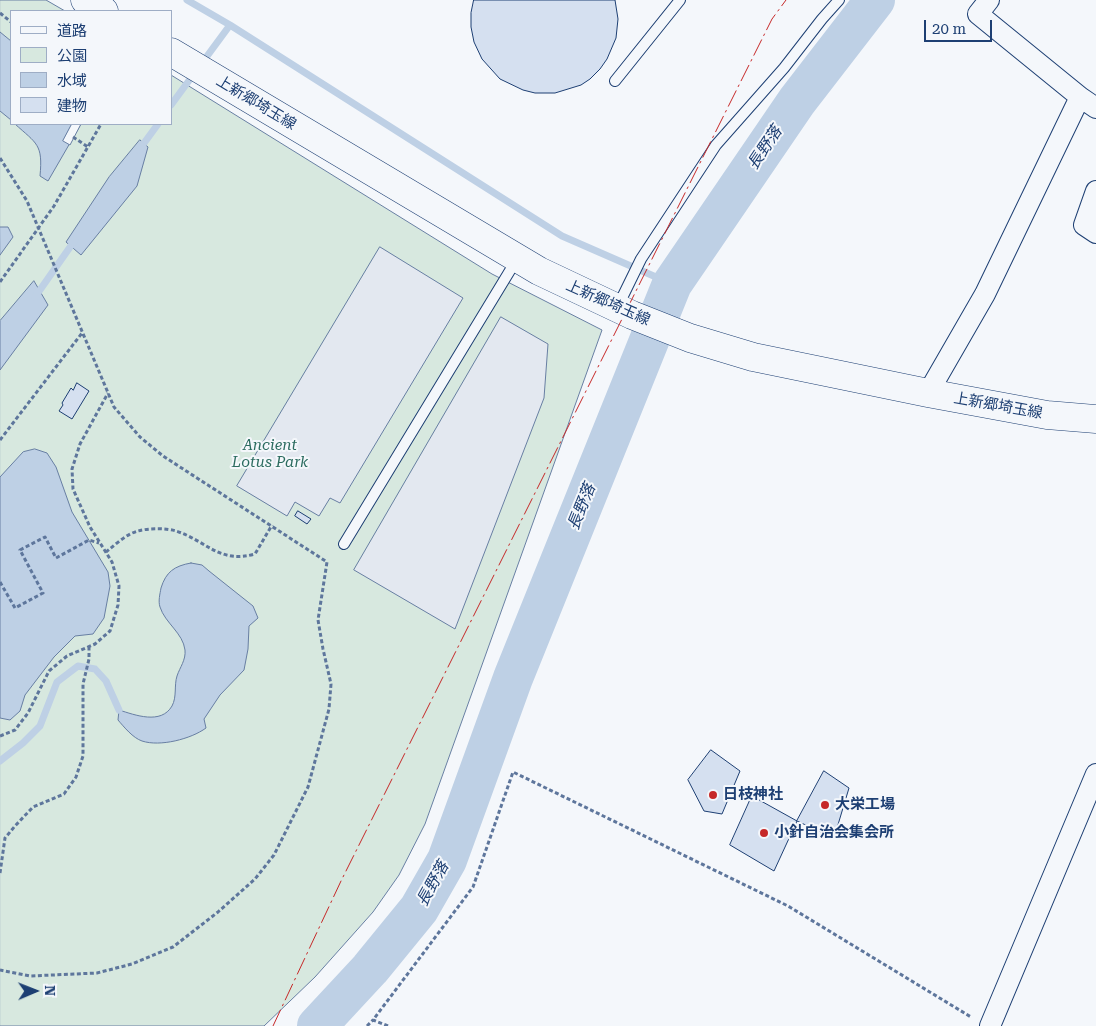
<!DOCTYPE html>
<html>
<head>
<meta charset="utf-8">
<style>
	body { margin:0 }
	#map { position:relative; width:1096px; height:1026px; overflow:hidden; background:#f4f7fb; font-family:"Roboto Serif","Noto Sans JP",serif }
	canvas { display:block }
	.legend { position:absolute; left:10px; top:10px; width:162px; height:115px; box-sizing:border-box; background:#f4f7fb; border:1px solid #9eadc5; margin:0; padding:6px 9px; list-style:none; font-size:15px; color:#1d3f73 }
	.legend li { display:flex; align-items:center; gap:10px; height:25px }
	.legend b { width:25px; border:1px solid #9eadc5 }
	.north { position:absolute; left:10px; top:966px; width:50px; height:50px; -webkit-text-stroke:4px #f4f7fb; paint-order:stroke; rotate:89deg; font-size:14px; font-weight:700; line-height:20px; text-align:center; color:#1d3f73 }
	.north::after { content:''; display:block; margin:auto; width:18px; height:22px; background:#1d3f73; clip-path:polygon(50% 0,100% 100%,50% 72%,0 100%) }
	.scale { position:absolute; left:924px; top:20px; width:68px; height:22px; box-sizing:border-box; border:2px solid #1d3f73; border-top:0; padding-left:6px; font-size:15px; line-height:18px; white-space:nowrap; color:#1d3f73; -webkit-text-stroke:4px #f4f7fb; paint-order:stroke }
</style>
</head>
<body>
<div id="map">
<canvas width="1096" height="1026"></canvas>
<ul class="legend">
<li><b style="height:6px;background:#f4f7fb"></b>道路</li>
<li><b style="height:14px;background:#d7e8df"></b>公園</li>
<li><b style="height:14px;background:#bed0e5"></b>水域</li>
<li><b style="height:14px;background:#d5e0f0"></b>建物</li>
</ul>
<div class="north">N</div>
<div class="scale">20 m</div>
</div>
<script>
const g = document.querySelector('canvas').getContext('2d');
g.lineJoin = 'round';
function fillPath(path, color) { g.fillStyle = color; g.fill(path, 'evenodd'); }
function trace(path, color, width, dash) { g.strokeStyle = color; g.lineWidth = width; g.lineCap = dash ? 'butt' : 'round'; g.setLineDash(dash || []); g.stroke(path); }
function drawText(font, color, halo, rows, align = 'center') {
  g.font = font + ' "Roboto Serif","Noto Sans JP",serif'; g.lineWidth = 4; g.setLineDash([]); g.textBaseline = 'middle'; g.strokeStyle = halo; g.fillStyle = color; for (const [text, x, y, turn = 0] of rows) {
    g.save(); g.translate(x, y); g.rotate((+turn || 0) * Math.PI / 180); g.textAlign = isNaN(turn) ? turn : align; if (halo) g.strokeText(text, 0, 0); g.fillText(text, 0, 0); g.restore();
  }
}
const green = new Path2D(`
	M 0,0 L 46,0 L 65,11 L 11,11 L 11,124 L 171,124 L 171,75 L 492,274 L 602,330 L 425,824 L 399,875 L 373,912 L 315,977 L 264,1026 L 0,1026 Z`);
const parking = new Path2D(`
	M 380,247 L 463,298 L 340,503 L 330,498 L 319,516 L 295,502 L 287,516 L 237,486 Z
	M 501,317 L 548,344 L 544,398 L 455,629 L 354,570 Z`);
const water = new Path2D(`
	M 0,32 L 11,41 L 11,120 L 0,111 Z
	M 15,124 L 81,124 L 48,181 L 40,176 C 43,144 37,144 15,124 Z
	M 140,140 L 148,147 L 137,186 L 81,255 L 66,242 L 109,177 Z
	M 0,227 L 8,227 L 13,237 L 0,255 Z
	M 34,281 L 48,305 L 0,370 L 0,321 Z
	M 35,449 L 47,453 L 56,467 L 72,512 L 108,572 L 110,586 L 104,618 L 93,634 L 75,636 L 54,657 L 25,695 L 20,711 L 10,720 L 0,718 L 0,477 L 23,452 Z
	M 191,563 L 202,565 L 209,571 L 253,606 L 258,618 L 249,626 L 248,649 L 244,670 L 220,695 L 204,719 L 206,728 C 191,739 160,747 142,741 C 133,738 124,727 118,720 L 119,710 C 135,715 161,725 172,706 C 177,697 174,685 177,676 C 180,667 186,660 185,650 C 183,633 165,623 160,607 C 158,601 160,594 161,588 C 166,572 174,566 191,563 Z`);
const pier = new Path2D(`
	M 72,124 L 81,124 L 70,145 L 63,141 Z`);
const stream = new Path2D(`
	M 187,0 L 230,25 L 562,236 L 672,284
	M 202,63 L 230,25
	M 171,105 L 196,71
	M 139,150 L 158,124
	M 35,297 L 75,240
	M 0,761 L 23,743 L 40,726 L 57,682 L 78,666 L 95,669 L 106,681 L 119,710`);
const river = new Path2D(`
	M 317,1026 L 370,969 L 419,909 L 447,860 L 513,678 L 672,284 L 797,101 L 875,0`);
const building = new Path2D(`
	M 474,0 L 615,0 L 618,19 L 616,38 L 607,59 L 600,69 L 590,79 L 581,85 L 555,93 L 535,93 L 523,90 L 500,79 L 482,59 L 474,42 L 471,27 L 471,13 Z
	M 77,383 L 89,391 L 72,419 L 59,411 L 63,405 L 62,403 L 71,388 L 73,390 Z
	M 298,511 L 311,519 L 307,524 L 295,516 Z
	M 711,750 L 740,771 L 722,814 L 704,811 L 688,780 Z
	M 824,771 L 849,788 L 834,838 L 797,821 Z
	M 752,796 L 797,821 L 774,871 L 730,845 Z`);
const path = new Path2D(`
	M 0,13 L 11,22
	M 73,137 L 88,147
	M 0,158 L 27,201 L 114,407 L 140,437 L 163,456 L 327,562 L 318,620 L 323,649 L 331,684 L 329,709 L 308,787 L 274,855 L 255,879 L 218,912 L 173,947 L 132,964 L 97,973 L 30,976 L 0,970
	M 0,282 L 54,206 L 101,124
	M 0,440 L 82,333
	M 106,552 C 115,545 126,534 138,531 C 149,528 166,528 176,531 C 207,541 219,564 255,554 L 272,525
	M 0,582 L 15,608 L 43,593 L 20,550 L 45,537 L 56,558 L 89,540 L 99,543
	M 0,736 L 15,730 L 28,713 L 49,671 L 67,656 L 95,644 L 110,631 L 118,605 L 119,586 L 112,562 L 90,527 L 73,489 L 72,469 L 80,444 L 108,393
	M 0,873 L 5,838 L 15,826 L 33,807 L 64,794 L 76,777 L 83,756 L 83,684 L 89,659 L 89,646
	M 367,1026 L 373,1020
	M 388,1026 L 373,1020 L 473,887 L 513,772 L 788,906 L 971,1017`);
const service = new Path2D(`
	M 615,81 L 680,0
	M 617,308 L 641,259 L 716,145 L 784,68 L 822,19 L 839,0
	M 344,544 L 517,259`);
const minor = new Path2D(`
	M 989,0 L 978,14 L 1080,97 L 1096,108
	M 1096,191 L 1084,225 L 1096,233
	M 928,393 L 985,294 L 1080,97
	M 990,1026 L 1096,774`);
const secondary = new Path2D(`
	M 85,0 L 104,11
	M 171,52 L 539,271 L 632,315 L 690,338 L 753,357 L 928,393 L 1047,415 L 1096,419`);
const power = new Path2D(`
	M 273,1026 L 341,881 L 772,19 L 786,0`);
const markers = [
	[713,795,5,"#c62828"],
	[825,805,5,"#c62828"],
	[764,833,5,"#c62828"]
];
const streetNames = [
	["上新郷埼玉線",256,103,31],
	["上新郷埼玉線",608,303,24],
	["上新郷埼玉線",998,406,10]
];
const parkNames = [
	["Ancient",270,446],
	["Lotus Park",270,463]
];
const poiNames = [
	["日枝神社",723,795],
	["大栄工場",835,805],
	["小針自治会集会所",774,833]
];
const waterNames = [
	["長野落",765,148,-56],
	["長野落",582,507,-68],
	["長野落",433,884,-61]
];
fillPath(green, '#d7e8df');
trace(green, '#687fa3', 1);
fillPath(parking, '#e3e8f0');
trace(parking, '#687fa3', 1);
fillPath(water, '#bed0e5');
trace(water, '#687fa3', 1);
fillPath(pier, '#f4f7fb');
trace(pier, '#687fa3', 1);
trace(stream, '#bed0e5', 7);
trace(river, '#bed0e5', 40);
fillPath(building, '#d5e0f0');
trace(building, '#1d3f73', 1);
trace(service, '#1d3f73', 12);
trace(minor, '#1d3f73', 22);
trace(secondary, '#1d3f73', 29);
trace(path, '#5e769c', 3, [4, 2.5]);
trace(service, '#f4f7fb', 10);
trace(minor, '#f4f7fb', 20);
trace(secondary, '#f4f7fb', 28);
trace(power, '#c62828', 1, [18, 4, 2.5, 4]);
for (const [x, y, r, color] of markers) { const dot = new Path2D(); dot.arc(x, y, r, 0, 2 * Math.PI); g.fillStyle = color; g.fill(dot); trace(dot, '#f4f7fb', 2); }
drawText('15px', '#1d3f73', '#f4f7fb', streetNames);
drawText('italic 15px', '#2c6c60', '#f4f7fb', parkNames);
drawText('bold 15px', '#1d3f73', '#f4f7fb', poiNames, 'left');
drawText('italic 16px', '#1d3f73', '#f4f7fb', waterNames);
</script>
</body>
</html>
